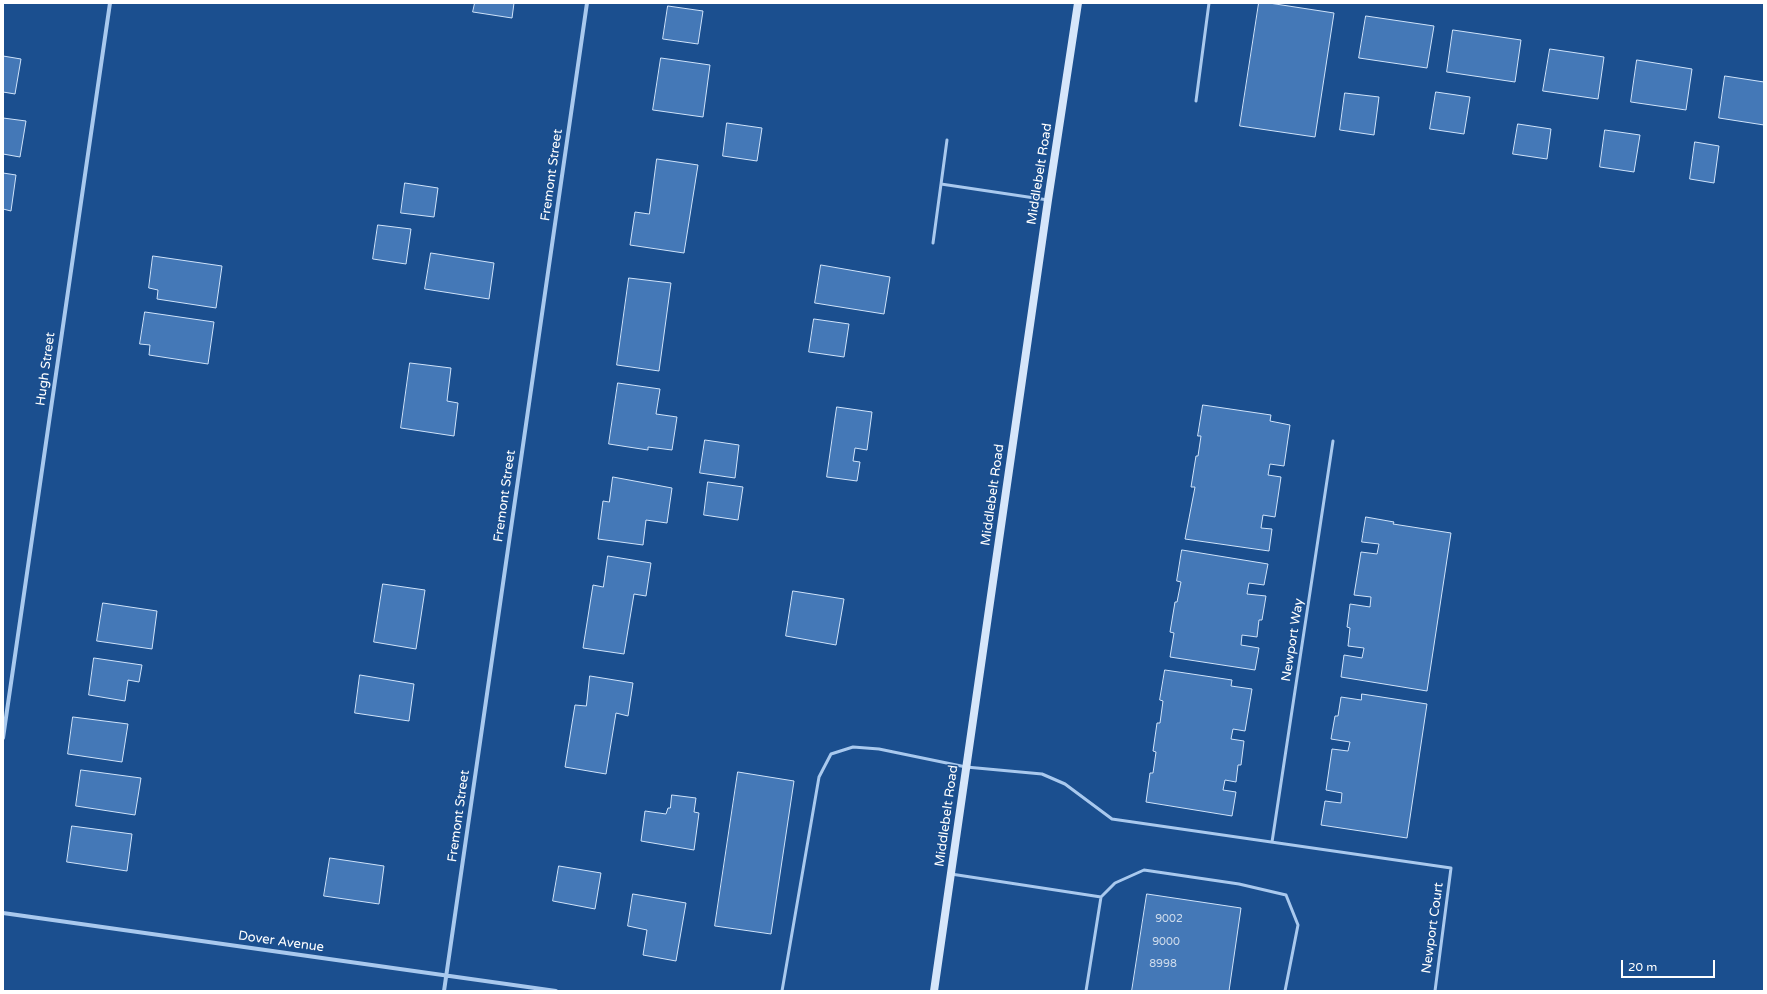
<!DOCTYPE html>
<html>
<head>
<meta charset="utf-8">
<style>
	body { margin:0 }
	#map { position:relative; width:1767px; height:994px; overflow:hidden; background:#1b4f8f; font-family:"Varela Round",sans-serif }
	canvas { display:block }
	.frame { position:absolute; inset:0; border:4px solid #fff; pointer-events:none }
	.scale { position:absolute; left:1621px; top:960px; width:94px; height:18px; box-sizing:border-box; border:2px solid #fff; border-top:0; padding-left:5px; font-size:12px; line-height:14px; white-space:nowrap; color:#fff; -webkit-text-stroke:3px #1b4f8f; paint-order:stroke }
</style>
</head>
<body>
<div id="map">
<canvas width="1767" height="994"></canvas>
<div class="frame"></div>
<div class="scale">20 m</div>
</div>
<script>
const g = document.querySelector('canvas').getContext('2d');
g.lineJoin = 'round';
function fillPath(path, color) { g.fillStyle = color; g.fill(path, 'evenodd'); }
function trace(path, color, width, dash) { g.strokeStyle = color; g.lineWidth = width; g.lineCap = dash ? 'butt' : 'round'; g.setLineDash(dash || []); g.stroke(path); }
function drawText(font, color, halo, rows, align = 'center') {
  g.font = font + ' "Varela Round",sans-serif'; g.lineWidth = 3; g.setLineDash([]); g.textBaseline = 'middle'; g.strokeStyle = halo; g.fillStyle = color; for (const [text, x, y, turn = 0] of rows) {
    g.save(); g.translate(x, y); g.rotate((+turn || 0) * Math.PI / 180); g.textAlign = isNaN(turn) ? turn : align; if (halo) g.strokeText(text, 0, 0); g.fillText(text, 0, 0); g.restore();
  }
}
const building = new Path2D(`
	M 475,3 L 514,3 L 512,18 L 473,12 Z
	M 1259,3 L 1269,3 L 1334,13 L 1315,137 L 1240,126 Z
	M 668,6 L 703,11 L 698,44 L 663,39 Z
	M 1366,16 L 1434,26 L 1427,68 L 1359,58 Z
	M 1453,30 L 1521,40 L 1515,82 L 1447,72 Z
	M 1550,49 L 1604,57 L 1598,99 L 1543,91 Z
	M 3,56 L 21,59 L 15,94 L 3,92 Z
	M 661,58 L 710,65 L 703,117 L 653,110 Z
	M 1637,60 L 1692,69 L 1686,110 L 1631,102 Z
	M 1725,76 L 1764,82 L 1764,125 L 1719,118 Z
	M 1436,92 L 1470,97 L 1464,134 L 1430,129 Z
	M 1345,93 L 1379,97 L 1374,135 L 1340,130 Z
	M 3,118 L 26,121 L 20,157 L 3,154 Z
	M 727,123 L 762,128 L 757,161 L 723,156 Z
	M 1518,124 L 1551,129 L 1547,159 L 1513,154 Z
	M 1605,130 L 1640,135 L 1634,172 L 1600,167 Z
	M 1695,142 L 1719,146 L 1714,183 L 1690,179 Z
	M 657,159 L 698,165 L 684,253 L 630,245 L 635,212 L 649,214 Z
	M 3,173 L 16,175 L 11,211 L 3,209 Z
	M 405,183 L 438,188 L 434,217 L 401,213 Z
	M 378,225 L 411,229 L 406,264 L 373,259 Z
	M 431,253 L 494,263 L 489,299 L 425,289 Z
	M 153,256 L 222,266 L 216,308 L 157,299 L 158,290 L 149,288 Z
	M 821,265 L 890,277 L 884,314 L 815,303 Z
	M 629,278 L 671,283 L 659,371 L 617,365 Z
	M 145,312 L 214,322 L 208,364 L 149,355 L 150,345 L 140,344 Z
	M 814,319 L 849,324 L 844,357 L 809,352 Z
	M 410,363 L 451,368 L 447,401 L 458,403 L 454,436 L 401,428 Z
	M 618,383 L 660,389 L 656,414 L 677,417 L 672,450 L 648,447 L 648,450 L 609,444 Z
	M 1203,405 L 1271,415 L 1270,421 L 1290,425 L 1284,466 L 1270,464 L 1268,475 L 1281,477 L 1275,517 L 1263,515 L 1261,528 L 1272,529 L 1269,551 L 1185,539 L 1195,487 L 1191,487 L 1196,456 L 1198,456 L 1201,436 L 1198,436 Z
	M 837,407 L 872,412 L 867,450 L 855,448 L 853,461 L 860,462 L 857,481 L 827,477 Z
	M 705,440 L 739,445 L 735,478 L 700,473 Z
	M 613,477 L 672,488 L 667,523 L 646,520 L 643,545 L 598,539 L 603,501 L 609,502 Z
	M 708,482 L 743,487 L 738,520 L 704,515 Z
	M 1366,517 L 1394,522 L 1393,524 L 1451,533 L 1427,691 L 1341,677 L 1344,655 L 1362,658 L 1364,648 L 1348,646 L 1350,628 L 1347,627 L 1350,604 L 1370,607 L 1371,597 L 1354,595 L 1361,552 L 1377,554 L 1379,544 L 1362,542 Z
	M 1182,550 L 1268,564 L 1264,585 L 1249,583 L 1247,594 L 1266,596 L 1262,620 L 1259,620 L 1257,637 L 1242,635 L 1241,645 L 1259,648 L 1255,670 L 1170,657 L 1174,633 L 1170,632 L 1175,602 L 1177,602 L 1181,582 L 1177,581 Z
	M 608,556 L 651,563 L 646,596 L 634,594 L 624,654 L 583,648 L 593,585 L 603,587 Z
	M 383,584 L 425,590 L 416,649 L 374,642 Z
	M 793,591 L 844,599 L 836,645 L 786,636 Z
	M 103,603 L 157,611 L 152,649 L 97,641 Z
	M 94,658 L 142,665 L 139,682 L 128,680 L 125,701 L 89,695 Z
	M 1165,670 L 1232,680 L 1231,686 L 1252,689 L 1245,731 L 1233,729 L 1231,739 L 1244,741 L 1241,765 L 1238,765 L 1236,782 L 1225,780 L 1223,790 L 1236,792 L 1232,816 L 1146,802 L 1150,773 L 1153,773 L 1156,752 L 1153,751 L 1157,723 L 1160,723 L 1163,701 L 1160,700 Z
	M 360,675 L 414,684 L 409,721 L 355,713 Z
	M 590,676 L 633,683 L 628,716 L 616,713 L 606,774 L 565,767 L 575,705 L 586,706 Z
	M 1362,694 L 1427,704 L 1407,838 L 1321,825 L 1325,801 L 1341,803 L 1342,793 L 1326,790 L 1332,749 L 1348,751 L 1350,742 L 1331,739 L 1335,716 L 1338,716 L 1341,697 L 1361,700 Z
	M 73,717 L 128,724 L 122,762 L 68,754 Z
	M 81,770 L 141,778 L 135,815 L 76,806 Z
	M 738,772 L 794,781 L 771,934 L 715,926 Z
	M 672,795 L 696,798 L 694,812 L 699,813 L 694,850 L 641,841 L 645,811 L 666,814 L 668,808 L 670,808 Z
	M 72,826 L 132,834 L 127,871 L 67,862 Z
	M 330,858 L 384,866 L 379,904 L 324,896 Z
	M 559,866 L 601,873 L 595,909 L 553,901 Z
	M 633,894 L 686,903 L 676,961 L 643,955 L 647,930 L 628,926 Z
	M 1147,894 L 1241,908 L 1229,991 L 1132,991 Z`);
const lane = new Path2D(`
	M 1196,101 L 1209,3
	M 941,184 L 1048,200
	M 933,243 L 947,140
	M 1272,842 L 1333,441
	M 951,874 L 1101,897 L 1086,991
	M 1101,897 L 1115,883 L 1144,870 L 1239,884 L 1286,895 L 1298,925 L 1285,991
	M 782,991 L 819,777 L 831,754 L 853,747 L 879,749 L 966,767 L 1042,774 L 1065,784 L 1112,819 L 1451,868 L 1435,991`);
const street = new Path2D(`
	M 3,738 L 110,3
	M 3,913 L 556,991
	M 444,991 L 587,3`);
const secondary = new Path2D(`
	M 934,991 L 1048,200 L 1078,3`);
const numberNames = [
	["9002",1169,919],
	["9000",1166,942],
	["8998",1163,964]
];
const streetNames = [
	["Middlebelt Road",1040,174,-81],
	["Fremont Street",552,175,-82],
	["Hugh Street",46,369,-82],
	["Middlebelt Road",993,495,-82],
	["Fremont Street",505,496,-82],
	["Newport Way",1293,640,-81],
	["Fremont Street",459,816,-82],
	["Middlebelt Road",947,816,-82],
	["Newport Court",1433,928,-82],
	["Dover Avenue",281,942,8]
];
fillPath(building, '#4478b7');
trace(building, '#cfe3fa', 1);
trace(lane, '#a9c9ee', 3);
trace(street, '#a9c9ee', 4);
trace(secondary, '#d6e6fa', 8);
drawText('11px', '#d0dded', null, numberNames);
drawText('13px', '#fff', '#1b4f8f', streetNames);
</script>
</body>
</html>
